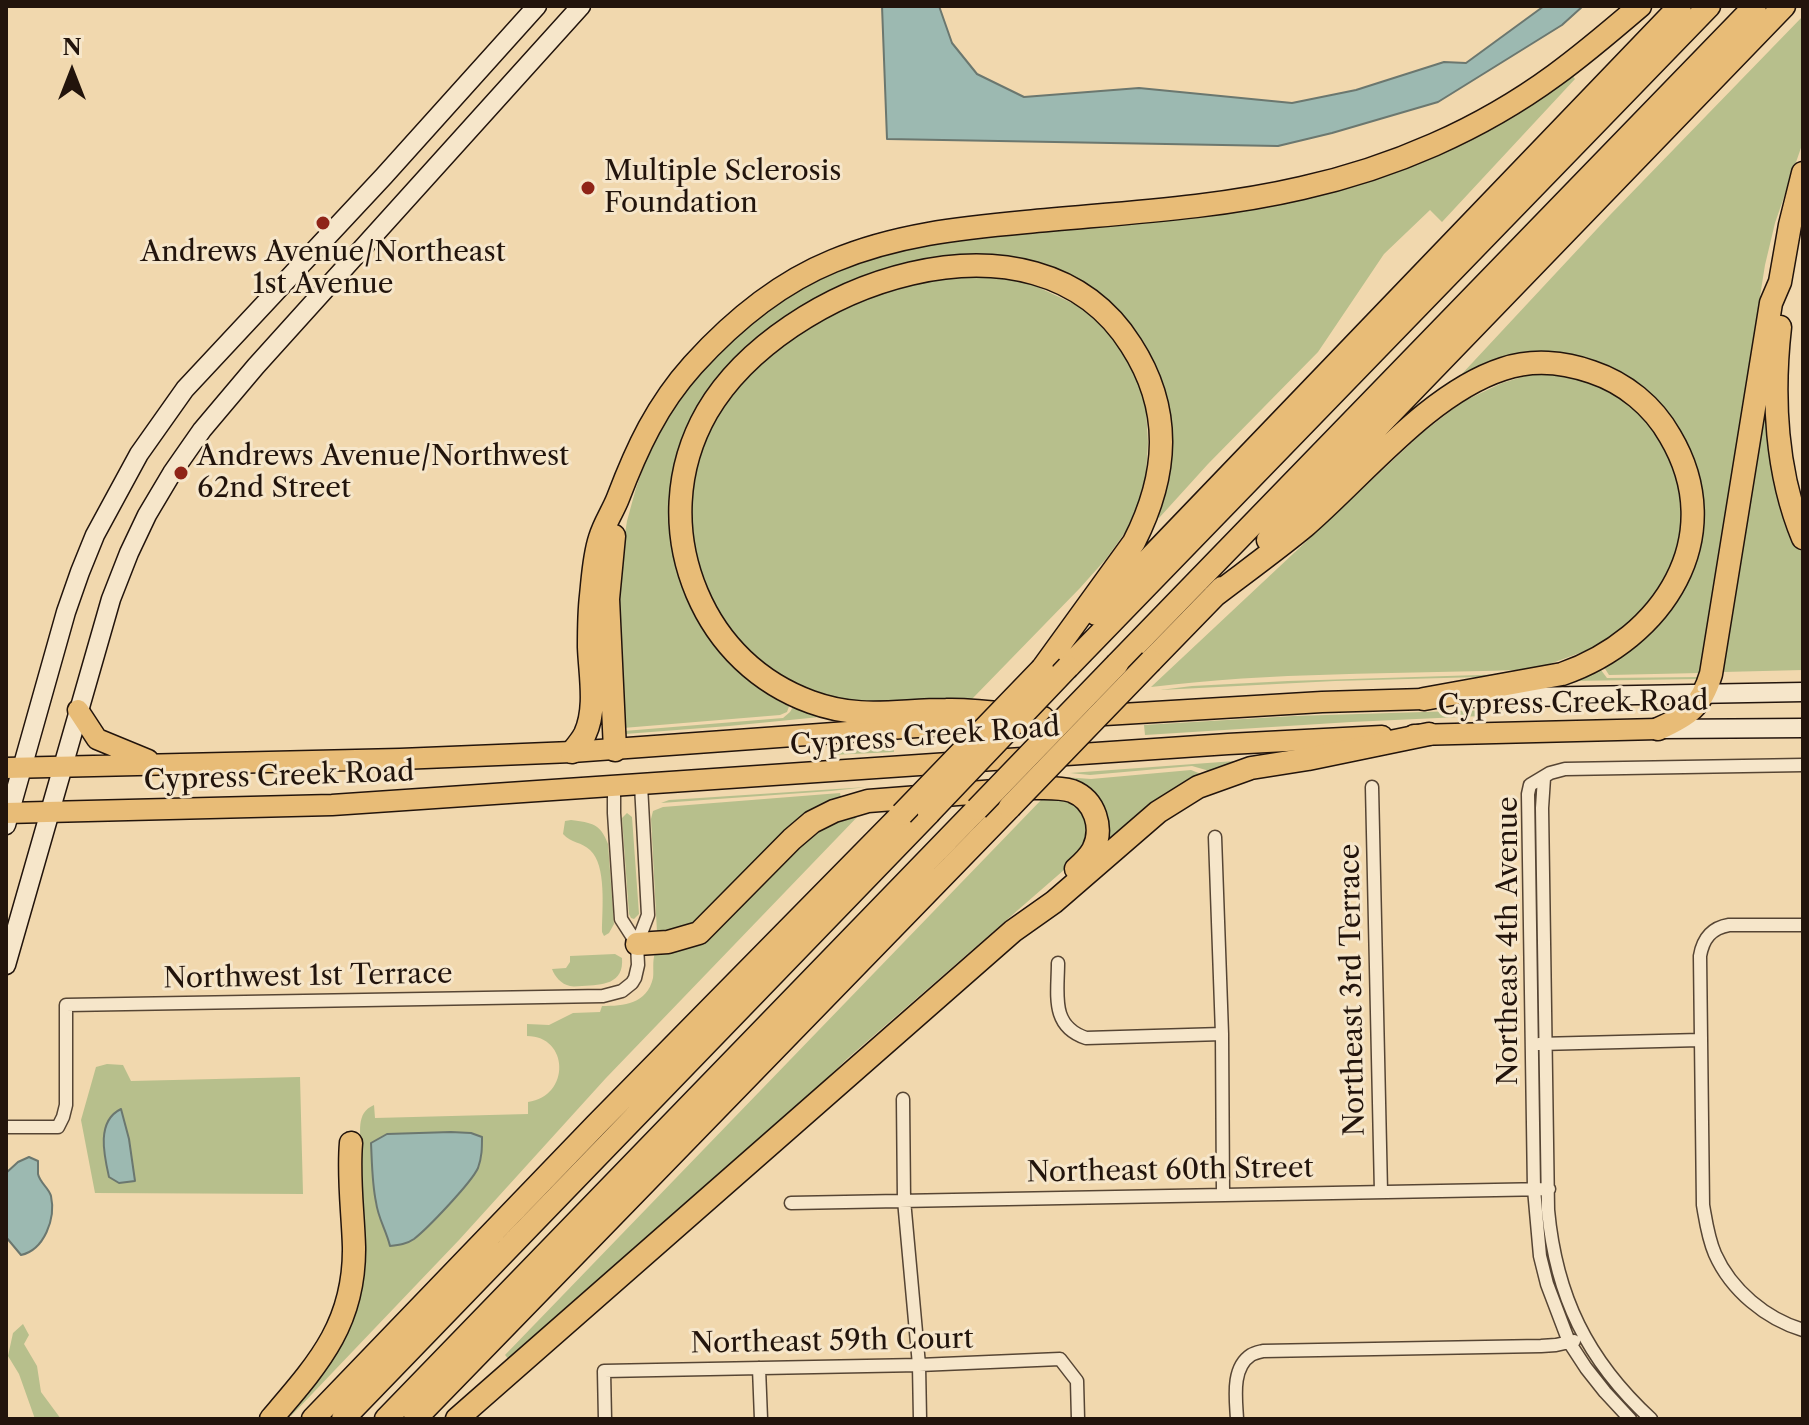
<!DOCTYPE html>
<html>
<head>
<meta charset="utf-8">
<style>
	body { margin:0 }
	#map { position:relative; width:1809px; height:1425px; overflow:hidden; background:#f1d8ae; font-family:"Libre Caslon Text",serif }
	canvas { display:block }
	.frame { position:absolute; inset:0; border:8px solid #22140c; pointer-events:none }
	.north { position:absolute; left:32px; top:32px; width:80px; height:80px; -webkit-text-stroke:6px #f6e6ca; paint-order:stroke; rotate:0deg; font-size:22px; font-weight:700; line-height:32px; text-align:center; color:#22140c }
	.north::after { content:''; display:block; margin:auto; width:28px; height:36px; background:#22140c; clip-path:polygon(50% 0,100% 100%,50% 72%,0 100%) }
</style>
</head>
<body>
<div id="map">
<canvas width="1809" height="1425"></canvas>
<div class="frame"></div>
<div class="north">N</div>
</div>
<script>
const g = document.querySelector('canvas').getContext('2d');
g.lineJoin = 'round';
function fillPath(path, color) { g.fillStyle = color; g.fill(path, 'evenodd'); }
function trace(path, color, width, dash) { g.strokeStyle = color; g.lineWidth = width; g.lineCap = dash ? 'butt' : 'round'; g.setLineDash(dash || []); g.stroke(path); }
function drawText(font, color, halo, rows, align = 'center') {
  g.font = font + ' "Libre Caslon Text",serif'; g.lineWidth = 6; g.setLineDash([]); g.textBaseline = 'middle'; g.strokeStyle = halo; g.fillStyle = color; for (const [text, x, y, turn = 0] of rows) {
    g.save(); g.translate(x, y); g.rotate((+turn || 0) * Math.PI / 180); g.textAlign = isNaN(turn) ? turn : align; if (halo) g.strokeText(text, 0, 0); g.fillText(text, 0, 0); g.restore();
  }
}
const green = new Path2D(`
	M 1803,16 L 1803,142 L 1775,223 L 1765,265 L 1700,673 L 1609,675 L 1602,664 L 1664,614 L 1698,495 L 1620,378 L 1494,363 L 1460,376 L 1610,215 Z
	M 1572,75 L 1575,79 L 1442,222 L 1430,210 L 1384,254 L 1318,352 L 1208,464 L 1159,518 L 1156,514 L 1164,485 L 1143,348 L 1120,316 L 1092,292 L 1059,272 L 1022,261 L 980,258 L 799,313 L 688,437 L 690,598 L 791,701 L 787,712 L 780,715 L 623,728 L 618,594 L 621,559 L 627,521 L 636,488 L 648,455 L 664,422 L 685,391 L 712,359 L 742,330 L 776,304 L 816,280 L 855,262 L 937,241 L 1299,199 Z
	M 945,275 L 1014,276 L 1087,310 L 1126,353 L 1139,378 L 1146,408 L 1148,443 L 1146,474 L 1138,504 L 1126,531 L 1106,559 L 1080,588 L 972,699 C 932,700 886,707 847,700 C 831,697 816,691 800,685 L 797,690 L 743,651 L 701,586 L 686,509 L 706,428 L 737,384 L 787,340 L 875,292 Z
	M 1539,372 L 1569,373 L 1596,381 L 1645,414 L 1676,466 L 1684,517 L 1673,570 L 1641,617 L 1596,652 L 1593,648 L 1547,665 L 1517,670 C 1396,674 1272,672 1151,687 L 1422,433 L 1462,402 L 1502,383 Z
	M 1767,375 L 1794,536 L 1803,555 L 1803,670 L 1723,672 Z
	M 1590,653 L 1592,655 C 1567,665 1543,673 1516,676 L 1335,681 L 1160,690 L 1192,686 L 1288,681 L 1511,674 L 1556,666 Z
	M 1598,666 L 1607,678 L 1700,677 L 1699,679 L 1570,681 Z
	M 795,703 L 820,712 L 820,717 L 729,726 L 625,734 L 624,731 L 783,718 L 790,712 Z
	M 1521,709 L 1521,711 L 1482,716 L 1351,722 L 1145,735 L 1144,725 L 1294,716 Z
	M 893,742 L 894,752 L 831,755 L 831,752 Z
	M 1235,761 L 1236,766 L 1211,774 L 1206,770 L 1192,766 L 1090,775 L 1070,773 Z
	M 1191,770 L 1206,776 L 1112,840 L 1107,837 L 1062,779 L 1064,777 L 1091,779 Z
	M 867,787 L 831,791 L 661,803 L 669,800 Z
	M 840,793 L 841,797 L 825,804 L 698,923 L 661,935 L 657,932 L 651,819 L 653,811 L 663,807 Z
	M 1044,797 L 1071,800 L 1080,808 L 1088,820 L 1089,832 L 1080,856 L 848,1058 L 747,1155 L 511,1362 L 505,1355 Z
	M 862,812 L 606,1078 L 459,1240 L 291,1416 L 288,1412 L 340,1339 L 361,1152 C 361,1133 355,1113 374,1105 L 375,1118 L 528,1114 L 528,1102 C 571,1096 569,1036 527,1036 L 527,1024 L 549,1025 L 573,1013 L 600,1012 L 602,1006 C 624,1006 647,1004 653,978 C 654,970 652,962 655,953 L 828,824 ZM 451,1132 L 470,1133 L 463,1188 L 413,1240 L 390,1246 C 386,1230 378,1218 376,1202 C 373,1183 372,1162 372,1143 L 387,1134 Z
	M 627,813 L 632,817 L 639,914 L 634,919 L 631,918 L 629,914 L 622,818 Z
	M 571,820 C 592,823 600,823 608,844 L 614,924 L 609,933 L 604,936 L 602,932 C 602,910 607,865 590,850 C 582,842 571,843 563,834 L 565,821 Z
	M 615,954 L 622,958 C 624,984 603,985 582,986 C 578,986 574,987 570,986 C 561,984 555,977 552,969 L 566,968 L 570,962 L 570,956 Z
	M 107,1064 L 123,1065 L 131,1081 L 300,1077 L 303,1194 L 95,1193 L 81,1120 L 96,1067 Z
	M 23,1324 L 29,1335 L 24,1344 L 37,1366 L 41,1392 L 61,1419 L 35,1419 L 19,1374 L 8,1356 L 13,1333 Z`);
const water = new Path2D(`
	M 882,6 L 939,6 L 952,43 L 977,74 L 1024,97 L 1139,88 L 1292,103 L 1356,90 L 1444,62 L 1466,63 L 1544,6 L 1583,6 L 1562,25 L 1438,102 L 1332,133 L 1278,146 L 887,139 Z
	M 121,1109 L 129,1139 L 135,1181 L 119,1183 L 109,1177 C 104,1155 96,1121 121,1109 Z
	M 451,1132 L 471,1133 L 482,1137 C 482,1148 482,1157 478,1168 C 471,1183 428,1228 414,1239 C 407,1244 399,1245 390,1246 C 386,1230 378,1218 376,1202 C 372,1183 372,1162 371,1143 L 387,1134 Z
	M 29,1157 L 38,1161 C 38,1162 38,1173 38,1174 C 40,1183 49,1188 51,1196 C 56,1219 44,1250 21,1255 L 6,1237 L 6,1173 L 18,1162 Z`);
const minor = new Path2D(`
	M 1544,778 L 1542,808 L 1548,1210 C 1556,1296 1587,1360 1651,1419
	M 614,786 L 614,813 L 621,919 L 637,944
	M 1372,787 L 1381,1192
	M 1215,837 L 1222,1034 L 1223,1194
	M 1803,925 L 1729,925 C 1711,928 1703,939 1700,956 L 1703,1205 C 1706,1222 1708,1238 1715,1254 C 1731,1290 1766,1319 1803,1330
	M 1058,963 C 1058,994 1050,1026 1086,1038 L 1222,1034
	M 1539,1044 L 1700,1040
	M 903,1099 L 904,1200 L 919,1365 L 920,1419
	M 6,1127 L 58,1127 L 63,1117 L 66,1105 L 66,1005 L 603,996 L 622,991 L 632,983 L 635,978 L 638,965 L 637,944 L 648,915 L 641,785
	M 791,1203 L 1549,1189
	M 759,1368 L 761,1419
	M 605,1419 L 604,1371 L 919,1365 L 1060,1359 L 1077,1381 L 1078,1419
	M 1237,1419 C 1236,1399 1231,1368 1251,1355 C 1254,1353 1259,1352 1263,1351 L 1541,1346 L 1556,1345 L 1574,1341
	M 1630,1419 L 1605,1392 L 1586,1368 L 1569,1342 L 1547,1284 L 1540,1256 L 1534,1189 L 1528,794 L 1530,785 L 1550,773 L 1565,769 L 1803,765`);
const secondary = new Path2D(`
	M 1471,698 L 1803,692
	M 1661,729 L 1803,728
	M 6,825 L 66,612 L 80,572 L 95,535 L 139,454 L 185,389 L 384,176 L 537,6
	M 6,965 L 111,599 L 129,553 L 147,515 L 172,473 L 202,430 L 256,366 L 581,6`);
const primary = new Path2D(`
	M 78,710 L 97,739 L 148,760
	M 1088,716 L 1322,702 L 1424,699
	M 1414,735 L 1658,729
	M 6,768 L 400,759 L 572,752 L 1000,721
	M 6,813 L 332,805 L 1228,744 L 1382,736`);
const motorway = new Path2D(`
	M 1780,327 C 1772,397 1776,473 1803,538
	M 614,536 L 608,599 L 615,750
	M 1268,540 L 1784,6
	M 1214,596 C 1244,573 1276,550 1305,526 C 1364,475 1429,393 1503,369 C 1532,359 1564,362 1592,372 C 1625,383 1653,406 1670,436 C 1730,537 1663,639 1562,674 L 1424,699
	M 1096,614 L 1680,6
	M 1151,661 L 1222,588
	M 1117,664 L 1755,6
	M 1068,667 L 1709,6
	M 1042,669 L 1134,542 C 1168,475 1173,410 1131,345 C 1035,193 782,284 707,412 C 675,468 672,534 697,593 C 719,645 759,683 811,702 C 860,720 896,710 946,710 C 978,709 1011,715 1043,718
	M 1658,729 C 1689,715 1701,707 1711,674 L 1771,303 L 1780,282 L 1790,225 L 1803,173
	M 572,752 C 577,746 582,740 585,734 C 597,708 590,675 589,647 C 589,630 589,613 591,596 C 593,577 594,556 600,538 C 604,524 613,511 618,498 C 637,448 657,405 693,365 C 732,322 779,283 833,261 C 895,235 960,228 1026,222 C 1118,213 1212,209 1302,188 C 1392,168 1480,130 1555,75 C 1584,54 1612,30 1640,6
	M 637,944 L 668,942 L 699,933 L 792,839 L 812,822 L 834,811 L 868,801 L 1034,788 C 1047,788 1060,787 1072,791 C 1095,800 1104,828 1093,850 C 1089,857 1083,863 1076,869
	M 271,1419 C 318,1364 355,1324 354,1247 C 353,1212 348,1178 351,1143
	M 313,1419 L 596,1125 L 902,814
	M 343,1419 L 929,813
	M 386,1419 L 977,809
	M 415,1419 L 1010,807
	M 457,1419 L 1013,931 L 1054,902 L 1158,812 L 1198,787 L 1251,768 L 1308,759 L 1429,734`);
const motorwayBridge = new Path2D(`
	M 1010,807 L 1151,661
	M 977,809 L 1117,664
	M 929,813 L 1068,667
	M 902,814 L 1042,669`);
const markers = [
	[588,188,8,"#8f2418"],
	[323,223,8,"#8f2418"],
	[181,473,8,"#8f2418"]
];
const poiNames = [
	["Multiple Sclerosis",604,172],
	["Foundation",604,204],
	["Andrews Avenue/Northeast",323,253,"center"],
	["1st Avenue",323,285,"center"],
	["Andrews Avenue/Northwest",197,457],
	["62nd Street",197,489]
];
const streetNames = [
	["Cypress Creek Road",1573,704,-1],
	["Cypress Creek Road",925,737,-4],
	["Cypress Creek Road",279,777,-2],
	["Northeast 4th Avenue",1509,941,-90],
	["Northwest 1st Terrace",308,977,-1],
	["Northeast 3rd Terrace",1353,990,-91],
	["Northeast 60th Street",1170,1171,-1],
	["Northeast 59th Court",832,1342,-1]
];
fillPath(green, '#b7bf8c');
fillPath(water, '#9cb9b1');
trace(water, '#6b776f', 2);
trace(minor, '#564534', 15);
trace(secondary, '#22140c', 21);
trace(primary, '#22140c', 23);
trace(motorway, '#22140c', 25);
trace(minor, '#f6e6ca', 12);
trace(secondary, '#f6e6ca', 18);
trace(primary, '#e8bc77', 20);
trace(motorway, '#e8bc77', 22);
trace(motorwayBridge, '#22140c', 25, []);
trace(motorwayBridge, '#e8bc77', 22);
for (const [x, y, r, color] of markers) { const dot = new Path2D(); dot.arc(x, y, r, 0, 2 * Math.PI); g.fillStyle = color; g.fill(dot); trace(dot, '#f6e6ca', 3); }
drawText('28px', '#22140c', '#f6e6ca', poiNames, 'left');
drawText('28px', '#22140c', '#f6e6ca', streetNames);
</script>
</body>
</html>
